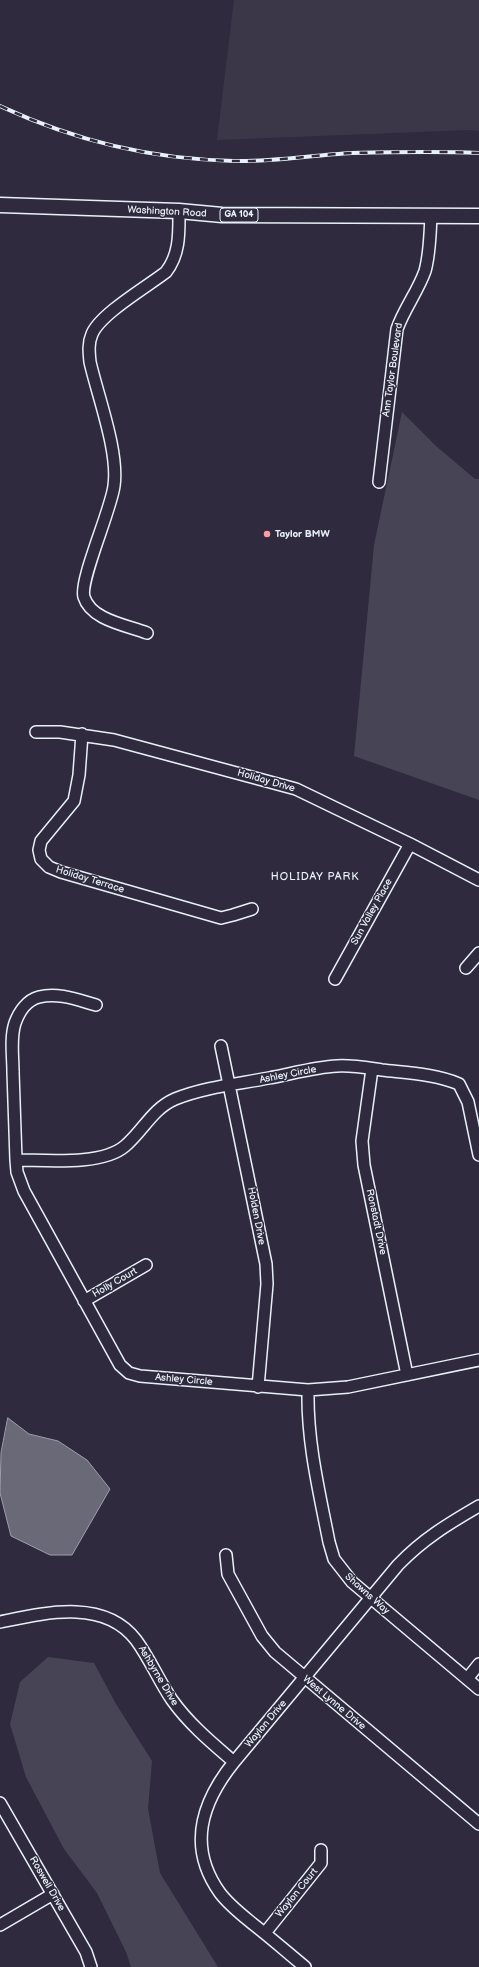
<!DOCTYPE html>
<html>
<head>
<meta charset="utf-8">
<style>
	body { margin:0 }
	canvas { display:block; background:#2f2a3d }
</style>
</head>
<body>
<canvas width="479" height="1967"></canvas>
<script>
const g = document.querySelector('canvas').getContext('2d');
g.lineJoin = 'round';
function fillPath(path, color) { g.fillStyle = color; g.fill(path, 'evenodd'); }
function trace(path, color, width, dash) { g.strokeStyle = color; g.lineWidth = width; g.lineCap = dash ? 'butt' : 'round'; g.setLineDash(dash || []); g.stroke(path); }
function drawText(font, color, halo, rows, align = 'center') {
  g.font = font + ' "Balsamiq Sans",sans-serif'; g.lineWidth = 3; g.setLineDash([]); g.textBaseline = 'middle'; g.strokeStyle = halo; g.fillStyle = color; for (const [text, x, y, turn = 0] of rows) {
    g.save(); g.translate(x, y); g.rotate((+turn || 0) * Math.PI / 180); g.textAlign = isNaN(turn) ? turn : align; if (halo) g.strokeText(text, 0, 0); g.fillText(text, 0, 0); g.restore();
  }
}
const built = new Path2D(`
	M 234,0 L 479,0 L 479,131 L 468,130 L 217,140 Z`);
const green = new Path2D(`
	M 402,412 L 436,446 L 475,479 L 479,479 L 479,800 L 354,756 L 374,545 Z
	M 48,1657 L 94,1663 L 116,1704 L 152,1761 L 148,1809 L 160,1873 L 218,1967 L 131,1967 L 126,1952 L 97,1893 L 64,1849 L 26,1777 L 10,1724 L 20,1682 Z`);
const water = new Path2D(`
	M 8,1418 L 29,1434 L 58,1441 L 87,1460 L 110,1489 L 72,1555 L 50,1555 L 11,1536 L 0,1493 L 1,1453 Z`);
const minor = new Path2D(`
	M 379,482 L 397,329 C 404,309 418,291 425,271 C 430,253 430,234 431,215
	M 147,633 C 126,625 91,620 84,597 C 79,581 111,510 114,486 C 119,452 98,397 90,362 C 89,352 88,343 92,334 C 100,314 148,286 166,272 C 180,254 179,233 179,211
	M 36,732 L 60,732 L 114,740 L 296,789 L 410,844 L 479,880
	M 82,734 L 79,775 L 74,801 L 41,841 L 39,850 L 41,859 L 49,867 L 61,872 L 221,918 L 233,915 L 252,909
	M 466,968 L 479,953
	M 335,979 L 410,844
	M 96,1005 C 78,1000 58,992 39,997 C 27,1000 19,1012 15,1023 C 10,1038 13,1056 13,1072 C 14,1101 15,1131 16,1160 L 17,1172 L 24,1191 L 120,1365 L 129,1373 L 140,1376 L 308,1390 L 348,1387 L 479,1360
	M 221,1046 L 266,1264 L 267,1284 L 258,1387
	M 372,1069 L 362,1141 L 364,1165 L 407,1375
	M 16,1160 C 45,1160 102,1166 125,1146 C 143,1131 152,1109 175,1099 C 204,1087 238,1084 269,1078 C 291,1074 315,1067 337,1066 C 352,1065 368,1068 382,1070 C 408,1073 435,1074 459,1084 L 468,1102 L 479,1155
	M 84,1301 L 146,1265
	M 308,1390 C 307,1442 319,1491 329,1542 L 334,1559 L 352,1582 L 479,1689
	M 226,1555 L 228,1574 L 262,1636 L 275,1652 L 479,1824
	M 0,1622 C 44,1613 104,1598 136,1640 C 150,1659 159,1681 172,1700 C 189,1724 212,1743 234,1762
	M 467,1679 L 479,1664
	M 0,1803 L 86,1952 L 91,1967
	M 0,1925 L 53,1894
	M 265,1933 L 321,1863 L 321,1850
	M 305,1967 C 288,1953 271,1938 253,1924 C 242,1915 229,1905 220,1893 C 187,1847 201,1803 234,1762 L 398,1565 C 423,1539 448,1524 479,1506`);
const major = new Path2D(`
	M 0,205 L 179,211 L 222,215 L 479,216`);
const rail = new Path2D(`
	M 0,106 C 76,141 150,159 234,161 C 273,162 313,155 352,153 C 394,152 436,151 479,153`);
const markers = [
	[267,534,4,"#ff9aa2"]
];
const shields = [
	[239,215,38]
];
const shieldNames = [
	["GA 104",239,215]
];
const streetNames = [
	["Washington Road",167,212,3],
	["Ann Taylor Boulevard",393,370,-82],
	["Holiday Drive",266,781,16],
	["Holiday Terrace",90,880,17],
	["Sun Valley Place",372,912,-61],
	["Ashley Circle",288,1075,-11],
	["Holden Drive",256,1216,79],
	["Ronstadt Drive",376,1222,78],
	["Holly Court",115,1283,-30],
	["Ashley Circle",184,1380,5],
	["Shawns Way",367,1594,42],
	["Ashbyrne Drive",158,1676,59],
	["West Lynne Drive",334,1703,40],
	["Waylon Drive",266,1724,-50],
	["Roswell Drive",47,1884,60],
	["Waylon Court",297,1893,-51]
];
const poiNames = [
	["Taylor BMW",275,534]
];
const neighbourhoodNames = [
	["HOLIDAY PARK",315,877]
];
fillPath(built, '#3b3749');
fillPath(green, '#464455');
fillPath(water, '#696978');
trace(water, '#9c9fab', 1);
trace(minor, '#e8f1f8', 14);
trace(major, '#e8f1f8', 17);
trace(minor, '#2f2a3d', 11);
trace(major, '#2f2a3d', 14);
trace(rail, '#e8f1f8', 4);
trace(rail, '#2f2a3d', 2.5, [8]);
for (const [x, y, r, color] of markers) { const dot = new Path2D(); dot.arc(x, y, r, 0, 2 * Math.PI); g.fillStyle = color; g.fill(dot); trace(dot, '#2f2a3d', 1.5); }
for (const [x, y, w] of shields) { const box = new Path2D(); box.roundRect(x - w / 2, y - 7, w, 14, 3); g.fillStyle = '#2f2a3d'; g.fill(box); trace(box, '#e8f1f8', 1); }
drawText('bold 9px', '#e8f1f8', null, shieldNames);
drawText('10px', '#e8f1f8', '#2f2a3d', streetNames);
drawText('bold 10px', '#e8f1f8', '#2f2a3d', poiNames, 'left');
g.letterSpacing = '1px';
drawText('11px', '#e8f1f8', '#2f2a3d', neighbourhoodNames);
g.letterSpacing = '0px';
</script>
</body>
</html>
